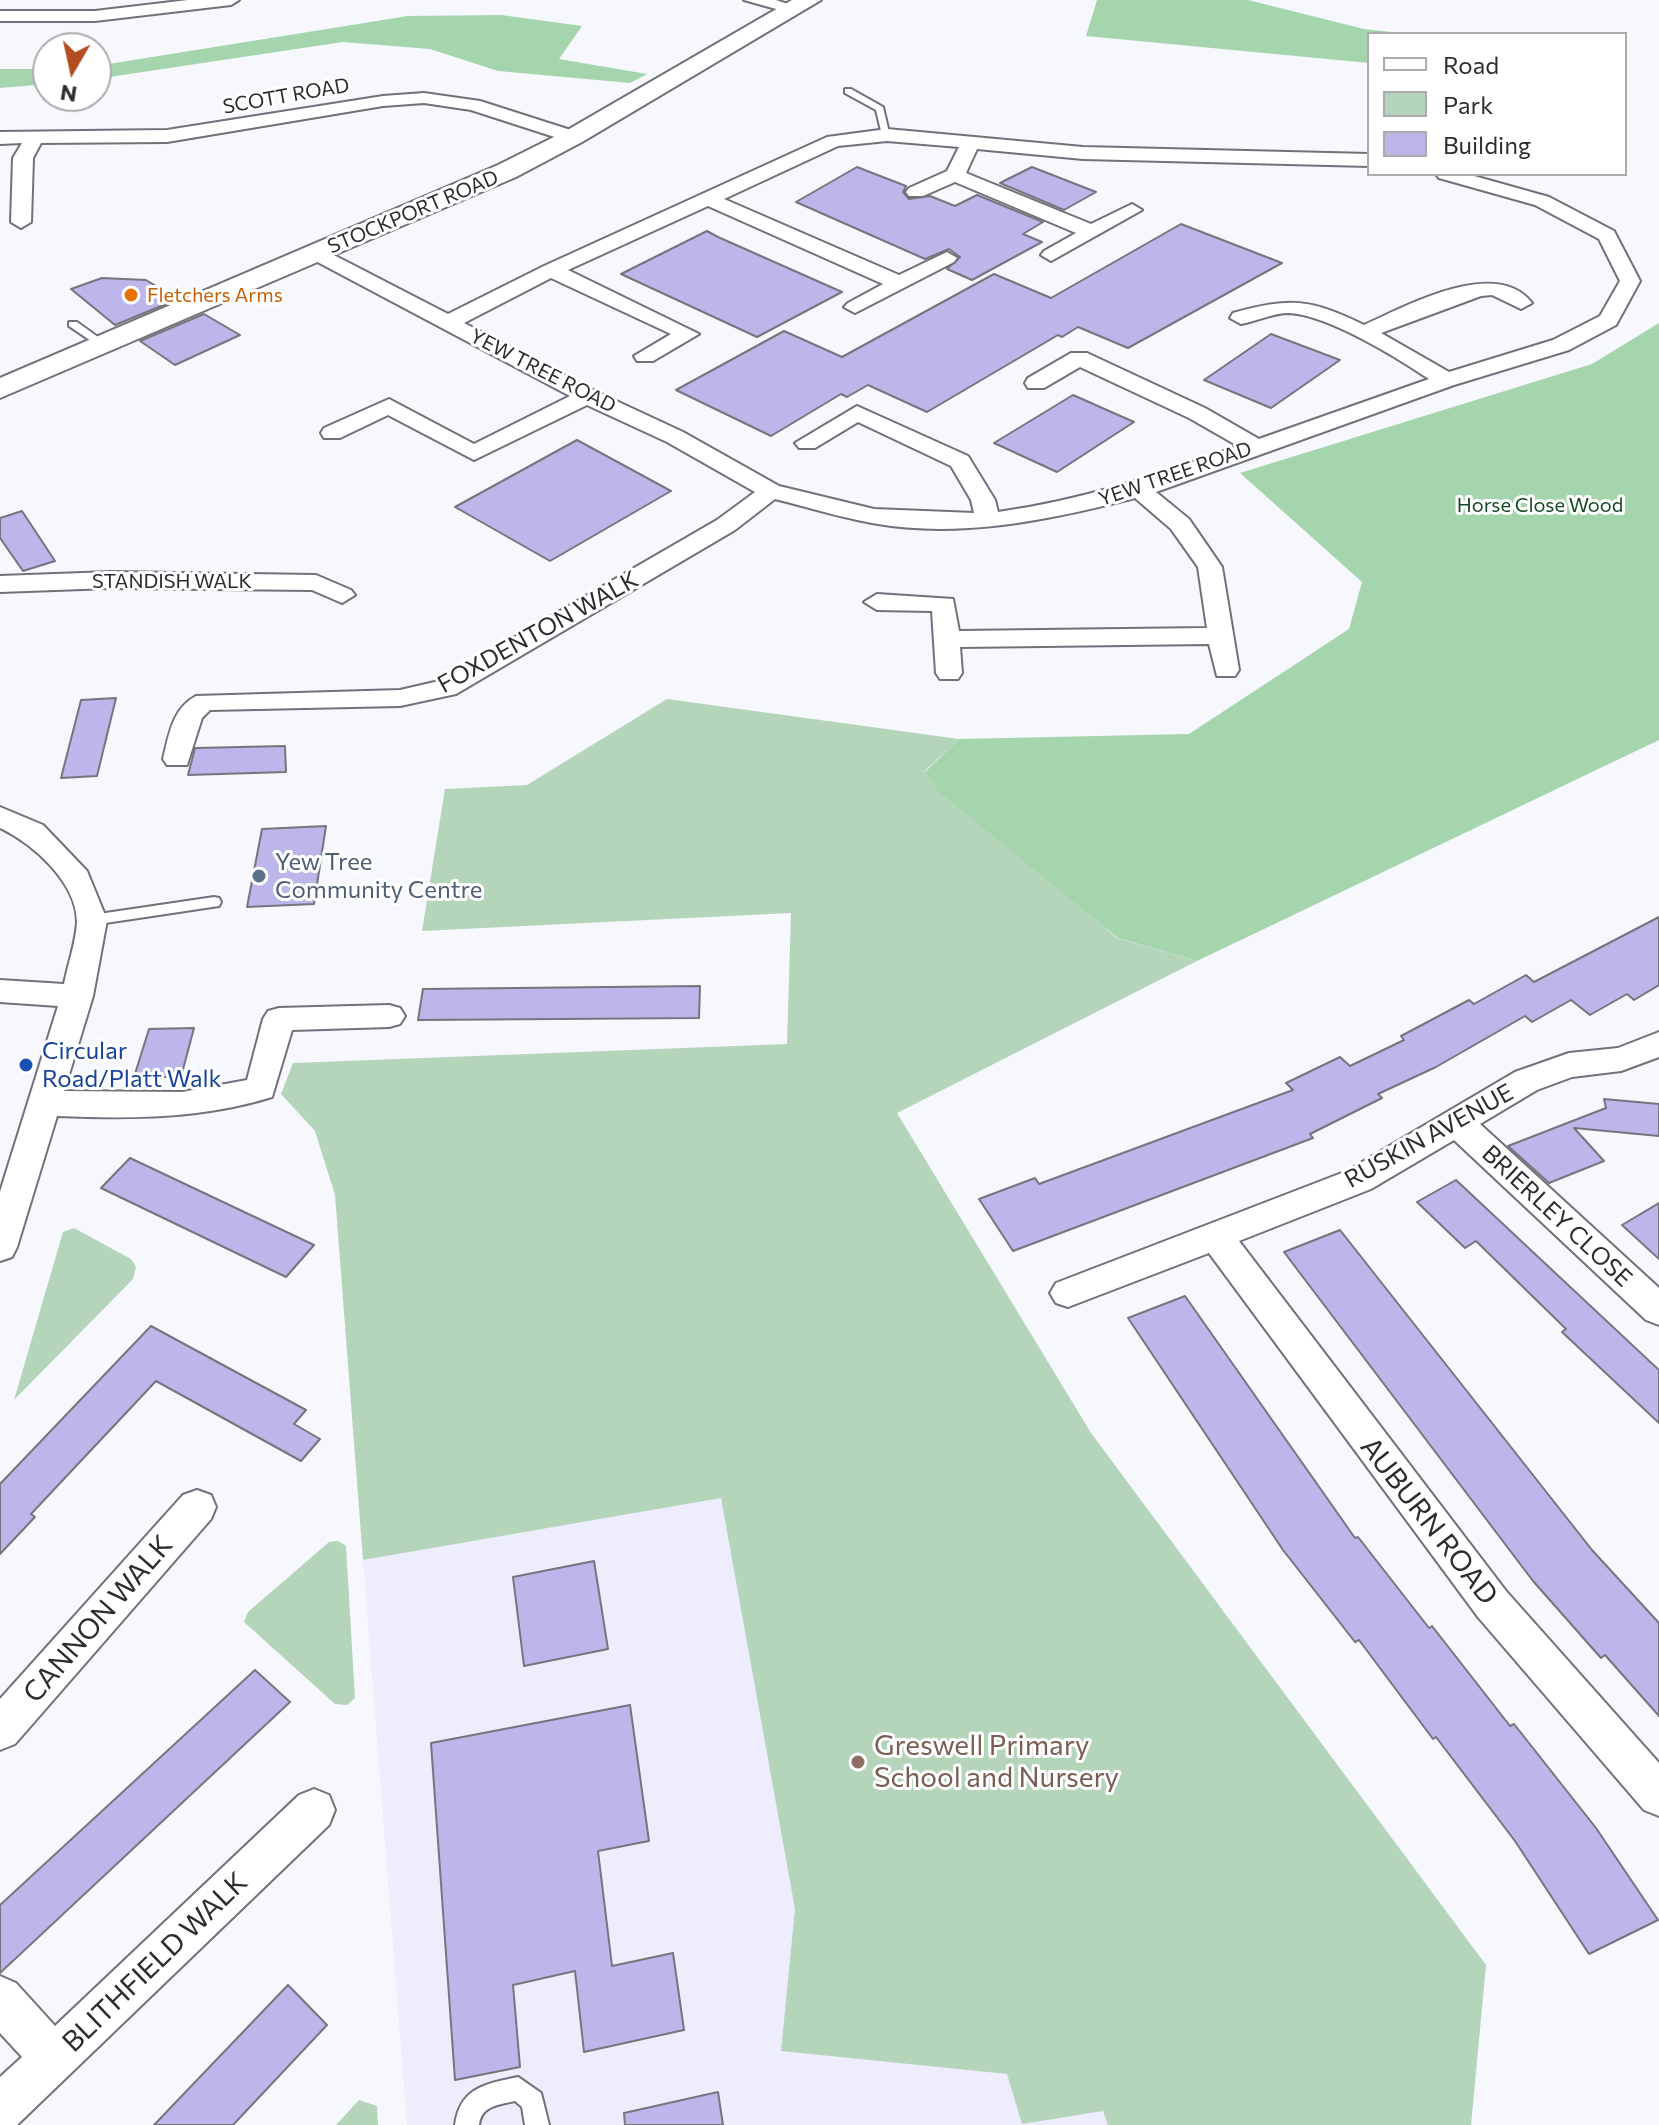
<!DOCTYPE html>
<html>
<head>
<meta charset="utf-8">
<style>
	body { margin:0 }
	#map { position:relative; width:1659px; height:2125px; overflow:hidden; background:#f7f7fe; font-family:Commissioner,sans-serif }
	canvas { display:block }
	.legend { position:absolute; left:1367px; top:32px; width:260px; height:144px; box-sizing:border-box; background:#fff; border:2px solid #ababac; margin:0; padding:10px 14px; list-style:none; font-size:24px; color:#2d2c30 }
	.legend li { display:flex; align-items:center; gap:16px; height:40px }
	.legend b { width:40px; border:2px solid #ababac }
	.north { position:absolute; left:32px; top:32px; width:80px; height:80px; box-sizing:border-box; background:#fff; border:2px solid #ababac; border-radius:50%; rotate:189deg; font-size:22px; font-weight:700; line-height:32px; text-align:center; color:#2d2c30 }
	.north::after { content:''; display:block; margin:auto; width:28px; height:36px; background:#b24c23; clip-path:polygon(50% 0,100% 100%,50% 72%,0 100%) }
</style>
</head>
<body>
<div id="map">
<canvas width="1659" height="2125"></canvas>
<ul class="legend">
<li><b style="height:10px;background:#fff"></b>Road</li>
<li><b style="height:22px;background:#b5d5ba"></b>Park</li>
<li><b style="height:22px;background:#bcb6eb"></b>Building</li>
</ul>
<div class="north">N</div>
</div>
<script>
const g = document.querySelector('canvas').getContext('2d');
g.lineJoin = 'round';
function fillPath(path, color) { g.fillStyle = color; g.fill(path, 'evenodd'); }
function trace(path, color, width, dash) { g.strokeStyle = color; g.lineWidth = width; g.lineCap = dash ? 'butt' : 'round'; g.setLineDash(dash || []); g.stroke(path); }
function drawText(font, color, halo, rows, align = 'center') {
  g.font = font + ' Commissioner,sans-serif'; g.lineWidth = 6; g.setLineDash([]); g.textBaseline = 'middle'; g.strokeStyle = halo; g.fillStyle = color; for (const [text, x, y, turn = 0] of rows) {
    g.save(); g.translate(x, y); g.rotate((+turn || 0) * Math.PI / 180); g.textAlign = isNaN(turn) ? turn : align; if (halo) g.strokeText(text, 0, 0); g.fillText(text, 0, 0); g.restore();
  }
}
const built = new Path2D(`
	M 1091,1433 L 1486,1965 L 1471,2125 L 407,2125 L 363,1560 Z`);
const green = new Path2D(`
	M 667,699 L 959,739 L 925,771 L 1117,938 L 1197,961 L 897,1113 L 1091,1433 L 1486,1965 L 1471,2125 L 1108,2125 L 1103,2111 L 1022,2124 L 1007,2074 L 781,2051 L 795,1909 L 721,1498 L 363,1560 L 335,1195 L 315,1131 L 281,1094 L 293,1063 L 787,1044 L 791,913 L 422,931 L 445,789 L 527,785 Z
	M 74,1228 L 131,1259 L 136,1267 L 133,1279 L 14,1400 L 63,1232 Z
	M 338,1541 L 346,1546 L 355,1698 L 347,1705 L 335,1704 L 244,1622 L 248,1612 L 329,1542 Z
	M 359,2100 L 377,2106 L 378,2125 L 336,2125 Z`);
const forest = new Path2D(`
	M 1097,0 L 1248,0 L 1364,29 L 1410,34 L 1369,34 L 1369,63 L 1086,36 Z
	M 501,15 L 582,26 L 559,59 L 647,74 L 630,83 L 498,71 L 430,49 L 343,42 L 96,79 L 96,66 L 408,16 Z
	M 0,69 L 48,69 L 48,84 L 0,88 Z
	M 1659,323 L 1659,740 L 1197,961 L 1118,938 L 938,791 L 925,772 L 959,739 L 1189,734 L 1349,629 L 1362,582 L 1240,473 L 1592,364 Z`);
const building = new Path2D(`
	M 857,167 L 906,186 L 903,192 L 909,199 L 930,196 L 955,206 L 977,195 L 1043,222 L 1023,234 L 1042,242 L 972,280 L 947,269 L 960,257 L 949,249 L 925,259 L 796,202 Z
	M 1032,167 L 1096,192 L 1064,210 L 1000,183 Z
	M 1181,224 L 1282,263 L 1128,348 L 1078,327 L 1062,337 L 1058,335 L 927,412 L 868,385 L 847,397 L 841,394 L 771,436 L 676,390 L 784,331 L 842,357 L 994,274 L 1051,298 Z
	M 707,231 L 718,237 L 842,292 L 757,337 L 621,274 Z
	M 102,278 L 146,280 L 178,299 L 115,325 L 71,289 Z
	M 204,314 L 240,335 L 175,365 L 140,341 Z
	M 1271,334 L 1340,360 L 1271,408 L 1204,380 Z
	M 1073,395 L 1134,422 L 1057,472 L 994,443 Z
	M 577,440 L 671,491 L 550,561 L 455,507 Z
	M 22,511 L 55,561 L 23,571 L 0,538 L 0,518 Z
	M 116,698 L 97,776 L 61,778 L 81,700 Z
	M 285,746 L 286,772 L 188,775 L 195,748 Z
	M 326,826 L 314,904 L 247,907 L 262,829 Z
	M 1659,917 L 1659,985 L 1634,1000 L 1627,994 L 1590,1015 L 1571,1000 L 1532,1022 L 1525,1016 L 1436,1067 L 1378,1094 L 1382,1098 L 1310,1134 L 1313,1138 L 1013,1251 L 979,1199 L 1035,1178 L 1039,1184 L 1293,1090 L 1286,1083 L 1340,1057 L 1350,1066 L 1404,1040 L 1401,1036 L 1469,1000 L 1474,1004 L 1526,975 L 1534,982 Z
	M 700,986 L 699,1018 L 418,1020 L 423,989 Z
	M 194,1028 L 181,1077 L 134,1077 L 149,1029 Z
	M 1604,1099 L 1659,1104 L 1659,1136 L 1574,1128 L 1604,1161 L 1549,1183 L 1508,1146 L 1606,1108 Z
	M 130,1158 L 314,1245 L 286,1277 L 101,1188 Z
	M 1456,1180 L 1659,1370 L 1659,1423 L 1562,1332 L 1566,1329 L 1476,1241 L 1465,1248 L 1417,1202 Z
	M 1659,1203 L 1659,1259 L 1622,1225 Z
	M 1340,1230 L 1592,1550 L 1659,1623 L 1659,1716 L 1605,1655 L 1601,1658 L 1533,1581 L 1284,1252 Z
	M 1185,1296 L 1355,1538 L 1358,1537 L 1429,1628 L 1432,1626 L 1510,1726 L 1514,1724 L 1596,1828 L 1658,1920 L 1589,1954 L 1515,1841 L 1436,1737 L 1433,1739 L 1359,1640 L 1355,1642 L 1283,1550 L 1128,1318 Z
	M 151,1326 L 306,1410 L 294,1424 L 320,1439 L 301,1461 L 156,1381 L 31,1514 L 35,1517 L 0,1554 L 0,1484 Z
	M 594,1561 L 608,1649 L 524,1666 L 513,1577 Z
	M 255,1670 L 290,1702 L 0,1973 L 0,1905 Z
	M 630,1705 L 649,1841 L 598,1851 L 612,1966 L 673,1953 L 684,2030 L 584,2052 L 575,1971 L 513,1985 L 520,2067 L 455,2080 L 431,1743 Z
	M 288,1985 L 327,2025 L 233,2125 L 154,2125 Z
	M 718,2092 L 723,2125 L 625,2125 L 624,2113 Z`);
const service = new Path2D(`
	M 845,89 L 851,89 L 883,107 L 890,137 L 882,135 L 876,110 L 845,93 Z
	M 69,322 L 77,322 L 109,345 L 100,347 L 69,326 Z
	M 214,897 L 219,898 L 221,902 L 219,906 L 92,925 L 85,920 L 92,915 Z
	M 518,2077 L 541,2093 L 549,2125 L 525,2125 L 522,2107 L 515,2101 C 498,2105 481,2106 479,2125 L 455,2125 C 460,2087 486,2084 518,2077 Z`);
const minor = new Path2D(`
	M 188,0 L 239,0 L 231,5 L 95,21 L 0,21 L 0,11 L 95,11 Z
	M 744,0 L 776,0 L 802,9 L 794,14 Z
	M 424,93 L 480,101 L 580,133 L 582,137 L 573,143 L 471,110 L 424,103 L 383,106 L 167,142 L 41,143 L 33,158 L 31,222 L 21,228 L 11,222 L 13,158 L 22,143 L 0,144 L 0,132 L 167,130 L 383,96 Z
	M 887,129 L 1083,147 L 1369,154 L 1369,166 L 1083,159 L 977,149 L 966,173 L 1091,224 L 1132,204 L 1142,210 L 1051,261 L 1041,255 L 1044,251 L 1076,233 L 955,182 L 923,196 L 909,196 L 906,192 L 909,188 L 947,171 L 959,147 L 887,141 L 838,146 L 724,199 L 899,275 L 947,252 L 957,258 L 954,262 L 855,313 L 844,307 L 848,303 L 883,284 L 708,206 L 568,270 L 699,334 L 653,361 L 637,361 L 634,356 L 671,334 L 551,278 L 464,323 L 595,391 L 683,432 L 779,486 L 874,509 L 974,513 L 971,500 L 951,466 L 858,422 L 815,448 L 799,448 L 795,443 L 857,406 L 968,456 L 995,500 L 998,512 C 1082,500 1159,475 1238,446 L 1189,418 L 1080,367 L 1044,388 L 1028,388 L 1025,383 L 1028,378 L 1071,353 L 1087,353 L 1205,408 L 1259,439 L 1429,379 C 1396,357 1328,315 1289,313 C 1273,313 1257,321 1241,324 L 1230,318 L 1233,313 C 1291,297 1310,299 1364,325 C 1405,307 1496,256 1532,303 L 1521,309 L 1492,295 L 1481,296 L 1381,333 L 1449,372 L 1553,340 L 1600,316 L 1620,281 L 1599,239 L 1535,205 L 1439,178 L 1436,174 L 1467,174 L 1549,197 L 1614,231 L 1640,281 L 1616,325 L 1569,350 L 1454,385 L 1156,492 L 1189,519 L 1222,567 L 1239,670 L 1235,676 L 1217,676 L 1209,644 L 960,647 L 962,673 L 958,679 L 940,679 L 936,673 L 932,611 L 877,610 L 864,602 L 877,594 L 953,599 L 959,631 L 1207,628 L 1198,567 L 1171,529 L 1135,498 C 1049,520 960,539 872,523 C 839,517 807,507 775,499 L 735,530 L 456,694 L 400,706 L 210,710 L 202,718 L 187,765 L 167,765 L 163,759 C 169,735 172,709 196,696 L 400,690 L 439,681 L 717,520 L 755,492 L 667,442 L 587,405 L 474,460 L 388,415 L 340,438 L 324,438 L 321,433 L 324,428 L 389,399 L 474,444 L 570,396 L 310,258 L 307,254 L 310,250 L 324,250 L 448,314 L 544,266 L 827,137 Z
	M 110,572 L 316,575 L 351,590 L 355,595 L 342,603 L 312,590 L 110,588 L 0,592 L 0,576 Z
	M 0,807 L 43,825 L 87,871 L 107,920 L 93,996 L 64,1091 L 182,1092 L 247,1080 L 263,1019 L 268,1011 L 279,1008 L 389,1005 L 400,1008 L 405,1016 L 400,1024 L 389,1027 L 292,1030 L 272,1097 C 201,1119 131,1119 57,1116 L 17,1247 L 12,1257 L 0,1261 L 0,1192 L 58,1006 L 0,1002 L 0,980 L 64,984 C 68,964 76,942 77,922 C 77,882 32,843 0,828 Z
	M 1659,1032 L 1659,1057 L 1621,1071 L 1572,1077 L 1537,1090 L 1480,1124 L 1659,1288 L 1659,1325 L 1646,1320 L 1454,1140 L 1371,1189 L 1239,1241 L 1506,1591 L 1659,1763 L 1659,1816 L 1644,1810 L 1478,1617 L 1209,1253 L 1068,1307 L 1056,1303 L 1050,1293 L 1056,1283 L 1347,1171 L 1515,1072 L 1569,1053 L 1618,1048 Z
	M 197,1490 L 211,1495 L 216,1507 L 211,1519 L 15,1744 L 0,1750 L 0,1699 L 183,1495 Z
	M 314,1789 L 329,1795 L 335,1810 L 329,1825 L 17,2125 L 0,2125 L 0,2077 L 22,2057 L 0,2033 L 0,1976 L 16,1983 L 55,2026 L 299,1795 Z`);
const trunk = new Path2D(`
	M 792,0 L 821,0 L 582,142 L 516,177 L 0,398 L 0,378 L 498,165 L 564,132 Z`);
const markers = [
	[131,295,8,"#e8710a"],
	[259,876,8,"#5c6f8a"],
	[26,1065,8,"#1a4fb4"],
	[858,1762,8,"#8d6e63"]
];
const farStreetnames = [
	["SCOTT ROAD",286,96,-10],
	["STOCKPORT ROAD",413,212,-23],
	["YEW TREE ROAD",543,371,27],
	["YEW TREE ROAD",1175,474,-19],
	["STANDISH WALK",172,581]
];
const farFoodnames = [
	["Fletchers Arms",147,295]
];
const farParknames = [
	["Horse Close Wood",1540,505]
];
const streetNames = [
	["FOXDENTON WALK",538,632,-29],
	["RUSKIN AVENUE",1429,1136,-29],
	["BRIERLEY CLOSE",1557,1216,43]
];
const serviceNames = [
	["Yew Tree",275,862],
	["Community Centre",275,890]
];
const transitNames = [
	["Circular",42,1051],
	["Road/Platt Walk",42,1079]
];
const nearStreetnames = [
	["AUBURN ROAD",1429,1521,52],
	["CANNON WALK",98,1619,-49],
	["BLITHFIELD WALK",155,1962,-44]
];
const nearEducationnames = [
	["Greswell Primary",874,1746],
	["School and Nursery",874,1778]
];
fillPath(built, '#eeedfe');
fillPath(green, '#b5d5ba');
fillPath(forest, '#a5d5ad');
fillPath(building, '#bcb6eb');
trace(building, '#76757d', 2);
trace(service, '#72717a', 4);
trace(minor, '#72717a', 4);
trace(trunk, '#72717a', 4);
fillPath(service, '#fff');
fillPath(minor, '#fff');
fillPath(trunk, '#fff');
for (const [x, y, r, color] of markers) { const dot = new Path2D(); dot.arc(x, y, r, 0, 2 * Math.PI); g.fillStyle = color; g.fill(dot); trace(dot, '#fff', 3); }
drawText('20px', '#2d2c30', '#fff', farStreetnames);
drawText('20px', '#c56008', '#fff', farFoodnames, 'left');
drawText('20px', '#154924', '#fff', farParknames);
drawText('24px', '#2d2c30', '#fff', streetNames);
drawText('24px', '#4e5e75', '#fff', serviceNames, 'left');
drawText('24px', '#164399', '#fff', transitNames, 'left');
drawText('28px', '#2d2c30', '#fff', nearStreetnames);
drawText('28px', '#785e54', '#fff', nearEducationnames, 'left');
</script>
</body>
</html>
